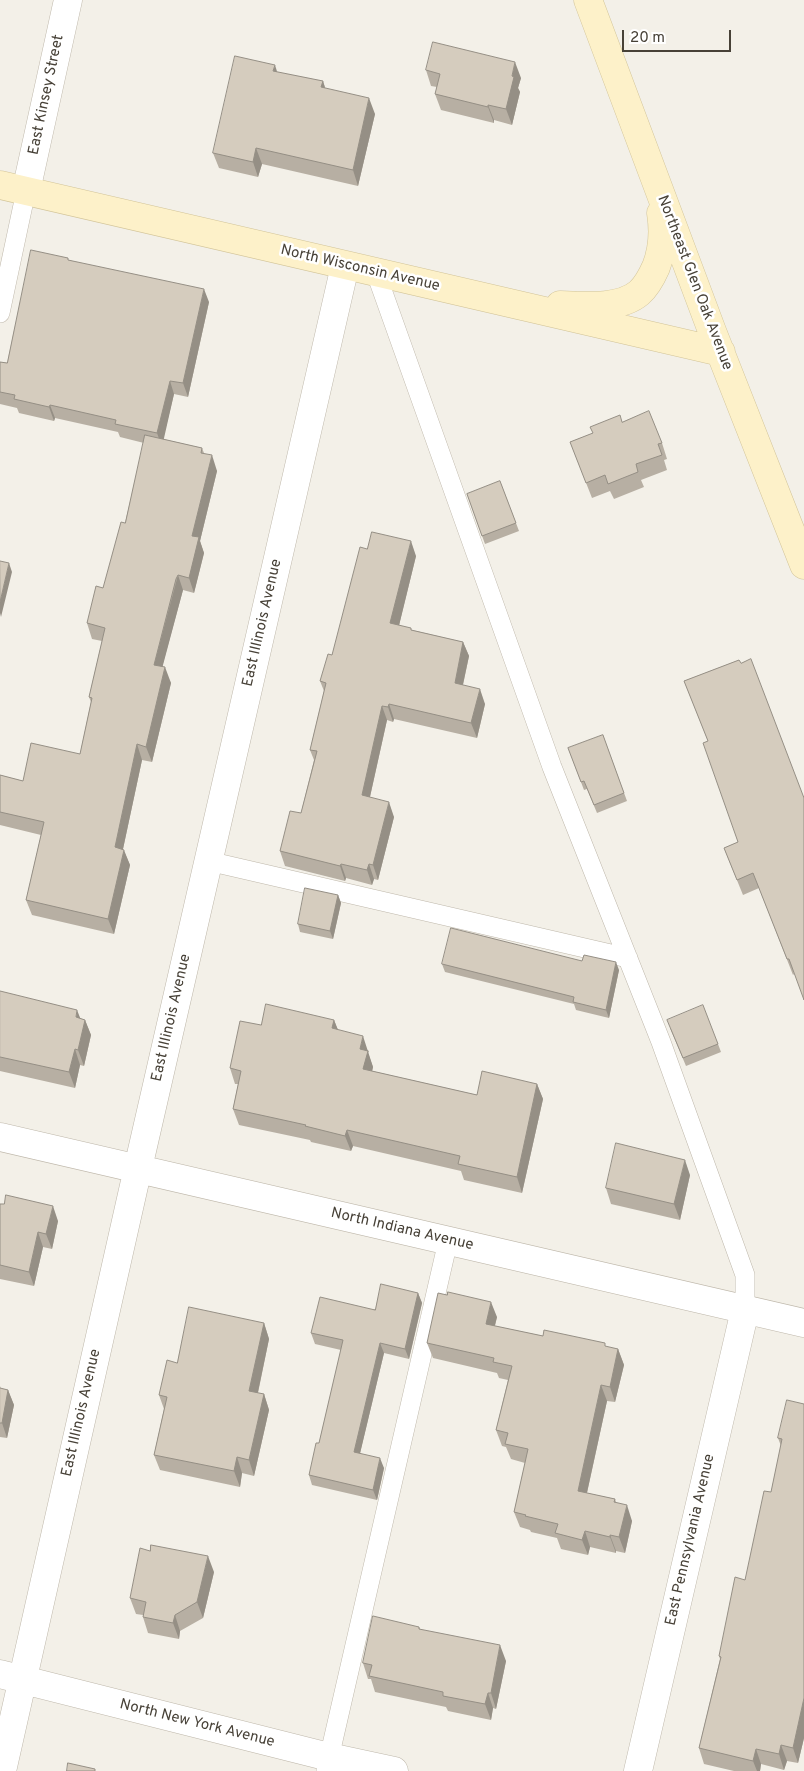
<!DOCTYPE html>
<html>
<head>
<meta charset="utf-8">
<style>
	body { margin:0 }
	#map { position:relative; width:804px; height:1771px; overflow:hidden; background:#f3f0e8; font-family:Overpass,sans-serif }
	canvas { display:block }
	.scale { position:absolute; left:622px; top:30px; width:109px; height:22px; box-sizing:border-box; border:2px solid #474137; border-top:0; padding-left:6px; font-size:15px; line-height:18px; white-space:nowrap; color:#474137; -webkit-text-stroke:4px #fff; paint-order:stroke }
</style>
</head>
<body>
<div id="map">
<canvas width="804" height="1771"></canvas>
<div class="scale">20 m</div>
</div>
<script>
const g = document.querySelector('canvas').getContext('2d');
g.lineJoin = 'round';
function trace(path, color, width, dash) { g.strokeStyle = color; g.lineWidth = width; g.lineCap = dash ? 'butt' : 'round'; g.setLineDash(dash || []); g.stroke(path); }
function fillPath(path, color) { g.fillStyle = color; g.fill(path, 'evenodd'); }
function drawText(font, color, halo, rows, align = 'center') {
  g.font = font + ' Overpass,sans-serif'; g.lineWidth = 5; g.setLineDash([]); g.textBaseline = 'middle'; g.strokeStyle = halo; g.fillStyle = color; for (const [text, x, y, turn = 0] of rows) {
    g.save(); g.translate(x, y); g.rotate((+turn || 0) * Math.PI / 180); g.textAlign = isNaN(turn) ? turn : align; if (halo) g.strokeText(text, 0, 0); g.fillText(text, 0, 0); g.restore();
  }
}
const lane = new Path2D(`
	M 376,273 L 552,767 L 661,1042 L 745,1275 L 745,1310
	M 0,313 L 26,191
	M 208,861 L 628,958
	M 326,1771 L 448,1241`);
const street = new Path2D(`
	M 26,191 L 68,0
	M 0,1137 L 804,1323
	M 0,1674 L 329,1757 L 394,1771
	M 2,1771 L 138,1168 L 345,266
	M 638,1771 L 745,1310`);
const secondary = new Path2D(`
	M 588,0 L 712,331 L 804,565
	M 0,185 L 721,352
	M 560,305 C 585,306 620,309 639,293 C 647,286 652,276 656,267 C 663,249 664,232 661,213`);
const wall = new Path2D(`
	M 426,70 L 521,78 L 518,88 L 520,92 L 512,125 L 494,120 L 494,123 L 441,110 L 435,94 L 437,87 L 431,86 Z
	M 277,72 L 323,81 L 325,88 L 375,114 L 358,186 L 262,164 L 258,177 L 219,168 L 213,153 Z
	M 69,260 L 209,302 L 188,397 L 174,394 L 163,439 L 202,448 L 204,453 L 217,471 L 200,541 L 204,553 L 194,593 L 183,590 L 162,667 L 171,683 L 152,762 L 142,760 L 123,849 L 130,865 L 114,934 L 32,915 L 26,900 L 41,835 L 0,825 L 0,775 L 23,781 L 80,754 L 91,702 L 89,697 L 102,641 L 92,639 L 87,623 L 103,588 L 125,523 L 144,443 L 120,437 L 118,432 L 55,418 L 54,421 L 19,413 L 17,408 L 0,404 L 0,362 L 7,363 Z
	M 622,422 L 662,443 L 667,459 L 664,460 L 667,470 L 641,480 L 644,487 L 614,499 L 610,491 L 592,498 L 570,442 Z
	M 500,481 L 519,531 L 485,544 L 467,494 Z
	M 367,549 L 416,556 L 399,625 L 412,630 L 463,642 L 469,656 L 463,685 L 485,704 L 477,738 L 394,719 L 393,722 L 387,720 L 370,797 L 394,817 L 378,880 L 374,879 L 372,885 L 346,878 L 345,881 L 285,866 L 280,851 L 301,813 L 314,760 L 310,750 L 324,691 L 320,681 L 332,655 Z
	M 739,660 L 794,974 L 793,975 L 759,888 L 743,895 L 730,863 L 724,848 L 738,842 L 708,741 L 684,681 Z
	M 603,735 L 627,801 L 597,813 L 587,789 L 584,790 L 568,748 Z
	M 338,895 L 341,903 L 333,939 L 300,932 L 298,924 Z
	M 582,961 L 619,970 L 609,1018 L 576,1010 L 574,1004 L 445,972 L 442,964 Z
	M 0,991 L 85,1020 L 91,1035 L 84,1066 L 80,1065 L 75,1088 L 0,1071 Z
	M 334,1020 L 338,1030 L 369,1051 L 368,1053 L 373,1067 L 372,1071 L 477,1095 L 537,1084 L 543,1099 L 522,1193 L 464,1180 L 461,1171 L 353,1146 L 351,1151 L 311,1142 L 310,1140 L 239,1125 L 233,1109 L 238,1084 L 235,1084 L 230,1068 L 261,1025 Z
	M 670,1028 L 718,1044 L 721,1052 L 686,1066 Z
	M 690,1175 L 680,1220 L 611,1204 L 606,1188 Z
	M 0,1204 L 58,1221 L 52,1249 L 43,1247 L 34,1286 L 0,1279 Z
	M 418,1293 L 422,1303 L 409,1359 L 384,1353 L 360,1453 L 384,1468 L 377,1500 L 312,1485 L 309,1475 L 319,1443 L 341,1350 L 315,1344 L 311,1333 Z
	M 447,1295 L 497,1317 L 495,1326 L 543,1336 L 618,1349 L 624,1365 L 615,1402 L 607,1401 L 587,1493 L 615,1499 L 616,1502 L 632,1521 L 625,1553 L 616,1551 L 616,1553 L 590,1547 L 588,1555 L 561,1549 L 557,1538 L 531,1532 L 530,1530 L 520,1527 L 514,1512 L 525,1463 L 511,1459 L 506,1447 L 502,1446 L 496,1430 L 508,1380 L 499,1378 L 497,1373 L 433,1358 L 427,1343 Z
	M 264,1323 L 269,1339 L 258,1393 L 264,1394 L 269,1410 L 254,1476 L 242,1473 L 240,1487 L 160,1470 L 154,1455 L 164,1409 L 159,1395 L 177,1363 Z
	M 0,1386 L 1,1389 L 8,1390 L 14,1405 L 7,1438 L 0,1437 Z
	M 804,1404 L 804,1738 L 798,1763 L 787,1761 L 784,1770 L 761,1764 L 760,1771 L 734,1771 L 704,1764 L 699,1748 L 720,1659 L 719,1656 L 745,1580 L 771,1492 L 781,1446 L 778,1438 Z
	M 214,1572 L 203,1618 L 180,1631 L 179,1639 L 148,1633 L 143,1617 L 143,1615 L 136,1614 L 130,1598 Z
	M 419,1627 L 420,1629 L 506,1661 L 496,1709 L 493,1708 L 491,1720 L 448,1711 L 446,1707 L 375,1692 L 371,1679 L 368,1679 L 363,1663 Z`);
const shadedWall = new Path2D(`
	M 515,62 L 521,78 L 518,88 L 520,92 L 512,125 L 506,109 L 512,76 Z
	M 275,65 L 280,81 L 273,71 Z
	M 323,81 L 328,97 L 321,87 Z
	M 369,98 L 375,114 L 358,186 L 353,170 Z
	M 488,105 L 494,120 L 494,123 L 488,107 Z
	M 256,148 L 262,164 L 258,177 L 253,162 Z
	M 204,289 L 209,302 L 188,397 L 183,383 Z
	M 170,381 L 174,394 L 162,447 L 157,433 Z
	M 50,405 L 55,418 L 54,421 L 49,407 Z
	M 212,455 L 217,471 L 200,541 L 204,553 L 194,593 L 189,578 L 192,536 Z
	M 411,541 L 416,556 L 396,638 L 390,623 Z
	M 9,563 L 12,572 L 1,617 L 0,613 L 0,602 Z
	M 178,575 L 183,590 L 159,680 L 154,665 Z
	M 463,642 L 469,656 L 460,698 L 455,683 Z
	M 165,667 L 171,683 L 152,762 L 146,747 Z
	M 480,689 L 485,704 L 477,738 L 471,723 Z
	M 389,704 L 394,719 L 393,722 L 388,707 Z
	M 382,706 L 387,720 L 367,810 L 362,795 Z
	M 137,744 L 142,760 L 120,863 L 115,847 Z
	M 389,802 L 394,817 L 378,880 L 373,865 Z
	M 124,850 L 130,865 L 114,934 L 108,919 Z
	M 341,864 L 346,878 L 345,881 L 340,866 Z
	M 369,864 L 374,879 L 372,885 L 367,870 Z
	M 338,895 L 341,903 L 333,939 L 330,931 Z
	M 616,962 L 619,970 L 609,1018 L 606,1010 Z
	M 77,1010 L 83,1025 L 76,1017 Z
	M 85,1020 L 91,1035 L 84,1066 L 78,1050 Z
	M 334,1020 L 340,1035 L 332,1028 Z
	M 363,1036 L 373,1067 L 369,1085 L 363,1069 L 360,1049 Z
	M 75,1049 L 80,1065 L 75,1088 L 69,1072 Z
	M 537,1084 L 543,1099 L 522,1193 L 517,1177 Z
	M 347,1130 L 353,1146 L 351,1151 L 345,1136 Z
	M 685,1160 L 690,1175 L 680,1220 L 674,1204 Z
	M 53,1206 L 58,1221 L 52,1249 L 46,1234 Z
	M 38,1232 L 43,1247 L 34,1286 L 29,1272 Z
	M 418,1293 L 422,1303 L 409,1359 L 405,1349 Z
	M 491,1302 L 497,1317 L 491,1340 L 486,1324 Z
	M 264,1323 L 269,1339 L 255,1406 L 249,1391 Z
	M 380,1343 L 384,1353 L 358,1462 L 354,1452 Z
	M 618,1349 L 624,1365 L 615,1402 L 610,1387 Z
	M 601,1385 L 607,1401 L 584,1506 L 578,1491 Z
	M 8,1390 L 14,1405 L 7,1438 L 2,1423 Z
	M 264,1394 L 269,1410 L 254,1476 L 249,1460 Z
	M 237,1457 L 242,1473 L 240,1487 L 234,1471 Z
	M 380,1458 L 384,1468 L 377,1500 L 373,1490 Z
	M 627,1505 L 632,1521 L 625,1553 L 619,1537 Z
	M 585,1531 L 590,1547 L 588,1555 L 582,1540 Z
	M 610,1535 L 616,1551 L 616,1553 L 610,1537 Z
	M 208,1556 L 214,1572 L 203,1618 L 197,1602 Z
	M 175,1615 L 180,1631 L 179,1639 L 173,1623 Z
	M 500,1645 L 506,1661 L 496,1709 L 491,1693 Z
	M 488,1693 L 493,1708 L 491,1720 L 485,1704 Z
	M 804,1698 L 804,1738 L 798,1763 L 793,1748 Z
	M 781,1745 L 787,1761 L 784,1770 L 779,1754 Z
	M 756,1749 L 761,1764 L 760,1771 L 757,1771 L 753,1761 Z`);
const building = new Path2D(`
	M 433,42 L 515,62 L 512,76 L 514,77 L 506,109 L 488,105 L 488,107 L 435,94 L 440,74 L 426,70 Z
	M 235,56 L 275,65 L 273,71 L 323,81 L 321,87 L 369,98 L 353,170 L 256,148 L 253,162 L 213,153 Z
	M 31,250 L 68,258 L 68,260 L 204,289 L 183,383 L 170,381 L 157,433 L 115,424 L 116,420 L 50,405 L 49,407 L 14,399 L 15,395 L 0,392 L 0,362 L 7,363 Z
	M 649,411 L 662,443 L 658,444 L 662,455 L 636,464 L 638,472 L 608,484 L 605,475 L 586,483 L 570,442 L 593,433 L 590,427 L 620,415 L 622,422 Z
	M 145,435 L 202,448 L 201,453 L 212,455 L 192,536 L 199,537 L 189,578 L 178,575 L 176,579 L 154,665 L 165,667 L 146,747 L 137,744 L 115,847 L 124,850 L 108,919 L 26,900 L 44,822 L 0,812 L 0,775 L 23,781 L 31,743 L 80,754 L 92,698 L 89,697 L 105,628 L 87,623 L 96,586 L 103,588 L 121,522 L 125,523 Z
	M 500,481 L 516,523 L 482,536 L 467,494 Z
	M 372,532 L 411,541 L 390,623 L 411,628 L 411,630 L 463,642 L 455,683 L 480,689 L 471,723 L 389,704 L 388,707 L 382,706 L 362,795 L 389,802 L 373,865 L 369,864 L 367,870 L 341,864 L 340,866 L 280,851 L 290,811 L 301,813 L 317,751 L 310,750 L 326,683 L 320,681 L 328,654 L 332,655 L 360,547 L 367,549 Z
	M 0,561 L 9,563 L 0,602 Z
	M 751,659 L 804,798 L 804,1000 L 789,959 L 787,959 L 753,873 L 737,880 L 724,848 L 738,842 L 703,743 L 708,741 L 684,681 L 739,660 L 741,663 Z
	M 603,735 L 624,793 L 594,805 L 584,781 L 581,782 L 568,748 Z
	M 305,888 L 338,895 L 330,931 L 298,924 Z
	M 451,928 L 582,961 L 584,955 L 616,962 L 606,1010 L 573,1002 L 574,997 L 442,964 Z
	M 0,991 L 77,1010 L 76,1017 L 85,1020 L 78,1050 L 75,1049 L 69,1072 L 0,1057 Z
	M 266,1004 L 334,1020 L 332,1028 L 363,1036 L 360,1049 L 368,1051 L 363,1069 L 477,1095 L 482,1071 L 537,1084 L 517,1177 L 458,1164 L 460,1156 L 347,1130 L 345,1136 L 305,1126 L 306,1125 L 233,1109 L 241,1071 L 230,1068 L 240,1021 L 261,1025 Z
	M 703,1005 L 718,1044 L 683,1058 L 667,1020 Z
	M 616,1143 L 685,1160 L 674,1204 L 606,1188 Z
	M 6,1195 L 53,1206 L 46,1234 L 38,1232 L 29,1272 L 0,1265 L 0,1204 L 4,1204 Z
	M 381,1284 L 418,1293 L 405,1349 L 380,1343 L 354,1452 L 380,1458 L 373,1490 L 309,1475 L 316,1443 L 319,1443 L 343,1340 L 311,1333 L 320,1297 L 375,1310 Z
	M 448,1292 L 491,1302 L 486,1324 L 543,1336 L 544,1330 L 605,1343 L 605,1346 L 618,1349 L 610,1387 L 601,1385 L 578,1491 L 615,1499 L 614,1502 L 627,1505 L 619,1537 L 610,1535 L 610,1537 L 585,1531 L 582,1540 L 555,1533 L 558,1524 L 525,1516 L 526,1515 L 514,1512 L 528,1449 L 505,1444 L 508,1433 L 496,1430 L 512,1366 L 493,1362 L 494,1358 L 427,1343 L 438,1293 L 447,1295 Z
	M 189,1307 L 264,1323 L 249,1391 L 264,1394 L 249,1460 L 237,1457 L 234,1471 L 154,1455 L 167,1397 L 159,1395 L 167,1360 L 177,1363 Z
	M 0,1388 L 8,1390 L 2,1423 L 0,1423 Z
	M 787,1400 L 804,1404 L 804,1698 L 793,1748 L 781,1745 L 779,1754 L 756,1749 L 753,1761 L 699,1748 L 721,1657 L 719,1656 L 735,1577 L 745,1580 L 764,1491 L 771,1492 L 782,1439 L 778,1438 Z
	M 151,1545 L 208,1556 L 197,1602 L 175,1615 L 173,1623 L 143,1617 L 146,1602 L 130,1598 L 140,1548 L 150,1551 Z
	M 373,1616 L 419,1627 L 419,1629 L 500,1645 L 491,1693 L 488,1693 L 485,1704 L 443,1696 L 443,1692 L 369,1676 L 372,1665 L 363,1663 Z
	M 68,1763 L 95,1769 L 95,1771 L 67,1771 Z`);
const streetNames = [
	["East Kinsey Street",47,95,-78],
	["North Wisconsin Avenue",360,269,13],
	["Northeast Glen Oak Avenue",694,283,69],
	["East Illinois Avenue",263,623,-77],
	["East Illinois Avenue",172,1018,-77],
	["North Indiana Avenue",402,1230,13],
	["East Illinois Avenue",82,1413,-77],
	["East Pennsylvania Avenue",691,1540,-77],
	["North New York Avenue",197,1724,14]
];
trace(lane, '#bfb8ab', 20);
trace(street, '#bfb8ab', 29);
trace(secondary, '#d2c499', 29);
trace(lane, '#fff', 19);
trace(street, '#fff', 28);
trace(secondary, '#fdf1c9', 28);
fillPath(wall, '#b7afa3');
fillPath(shadedWall, '#958f85');
fillPath(building, '#d5ccbe');
trace(building, '#958f85', 1);
drawText('15px', '#474137', '#fff', streetNames);
</script>
</body>
</html>
